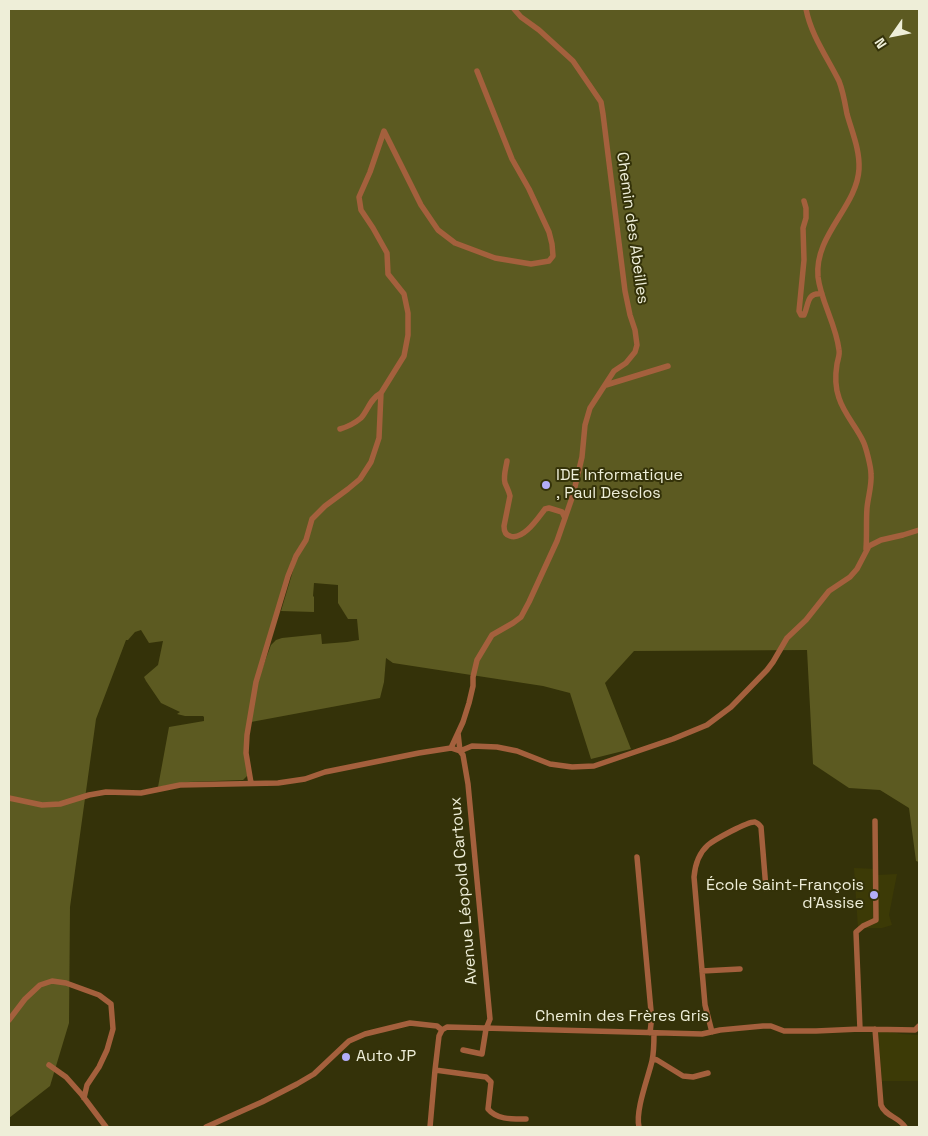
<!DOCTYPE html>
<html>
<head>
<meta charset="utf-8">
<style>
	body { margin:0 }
	#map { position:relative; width:928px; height:1136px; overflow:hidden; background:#343209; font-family:"Space Grotesk",sans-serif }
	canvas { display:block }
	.frame { position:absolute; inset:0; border:10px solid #eeeed8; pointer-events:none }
	.north { position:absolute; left:868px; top:10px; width:50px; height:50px; -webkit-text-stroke:4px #343209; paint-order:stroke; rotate:237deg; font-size:14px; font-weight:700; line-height:20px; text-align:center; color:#eeeed8 }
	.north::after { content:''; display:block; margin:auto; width:18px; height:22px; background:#eeeed8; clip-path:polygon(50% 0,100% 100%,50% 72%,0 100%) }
</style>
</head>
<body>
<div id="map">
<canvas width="928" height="1136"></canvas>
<div class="frame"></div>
<div class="north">N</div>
</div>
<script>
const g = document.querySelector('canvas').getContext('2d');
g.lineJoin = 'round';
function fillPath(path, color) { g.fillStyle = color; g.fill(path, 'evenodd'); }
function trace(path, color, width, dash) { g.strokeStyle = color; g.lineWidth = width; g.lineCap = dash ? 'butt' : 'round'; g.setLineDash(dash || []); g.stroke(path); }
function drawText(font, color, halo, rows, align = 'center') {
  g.font = font + ' "Space Grotesk",sans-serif'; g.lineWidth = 4; g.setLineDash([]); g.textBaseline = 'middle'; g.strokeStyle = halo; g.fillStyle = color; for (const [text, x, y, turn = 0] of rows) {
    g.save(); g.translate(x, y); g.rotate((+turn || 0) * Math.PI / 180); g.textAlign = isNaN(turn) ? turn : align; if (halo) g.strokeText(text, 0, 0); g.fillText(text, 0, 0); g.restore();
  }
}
const built = new Path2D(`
	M 854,868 L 877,869 L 877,875 L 897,874 L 889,915 L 892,925 L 882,928 L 858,928 Z
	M 884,1031 L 902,1034 L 919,1035 L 919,1081 L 882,1081 L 878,1032 Z`);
const green = new Path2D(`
	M 9,9 L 919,9 L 919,862 L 916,861 L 909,808 L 880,790 L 849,788 L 813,764 L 807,650 L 634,651 L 605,683 L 631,749 L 591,759 L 570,693 L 543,686 L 393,663 L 386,658 L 384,682 L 380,698 L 251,722 L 258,681 L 265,661 L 271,645 L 276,640 L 282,638 L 321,634 L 322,644 L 347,642 L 359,640 L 357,619 L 348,619 L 338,603 L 338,585 L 314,583 L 313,596 L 314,597 L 314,612 L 281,611 L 295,564 L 292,559 L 247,721 L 247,776 L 243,780 L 188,782 L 158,787 L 169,727 L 204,721 L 204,717 L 203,716 L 185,716 L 177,714 L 180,712 L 161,703 L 146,681 L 144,677 L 158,665 L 163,641 L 149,643 L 141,630 L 135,632 L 128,640 L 126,640 L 96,719 L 70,907 L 69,1023 L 50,1086 L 9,1118 Z`);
const minor = new Path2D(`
	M 806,9 C 811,35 827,57 839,81 C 843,91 845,103 847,114 C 852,132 860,150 859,169 C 857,207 814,235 818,277 C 821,302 836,324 839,350 C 840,354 838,359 837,364 C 835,376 835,387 839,398 C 844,414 856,426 863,441 C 866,447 871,467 871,474 C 872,485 868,497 867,508 C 866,521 867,536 866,549
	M 804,201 L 806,208 L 806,218 L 803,228 L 804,260 L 799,311 L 801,315 L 804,315 C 809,305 806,292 822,294
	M 606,385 L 668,366
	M 340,429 C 347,427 355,423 361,418 C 368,410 370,399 381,393
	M 507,461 C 506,468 503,476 505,483 C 507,488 509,491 510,496 L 504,526 C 504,531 505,535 510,536 C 523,541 538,518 545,509 L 549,508 L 562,512 L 565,518
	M 458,733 L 460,751 L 463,755 L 468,784 L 490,1019 L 486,1029 L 482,1054 L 463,1050
	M 451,748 L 463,722 L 469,703 L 473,686 L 473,677 L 477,660 L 492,635 L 513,623 L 521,617 L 529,602 L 557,541 L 573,495 L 582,457 L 585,425 L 590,408 L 614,371 L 626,363 L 635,352 L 637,345 L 635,330 L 630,315 L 625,291 L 603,114 L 601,102 L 573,61 L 539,30 L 521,17 L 514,9
	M 460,751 L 472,746 L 497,747 L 517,751 L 550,764 L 572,767 L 594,766 L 673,739 L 707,725 L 731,707 L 767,670 L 773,662 L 787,638 L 806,620 L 829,591 L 850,577 L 857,569 L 869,546 L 881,540 L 903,535 L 919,530
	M 251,783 L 246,753 L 247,735 L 256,682 L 288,576 L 296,556 L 306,540 L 312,519 L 325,506 L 348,489 L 360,479 L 371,462 L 379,438 L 381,393 L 404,356 L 408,335 L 408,313 L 404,294 L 388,274 L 387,253 L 373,228 L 361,210 L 359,197 L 370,172 L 384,131 L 421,205 L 438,230 L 455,243 L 495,258 L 531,264 L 549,261 L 553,256 L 552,244 L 549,232 L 529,189 L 512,159 L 477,71
	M 9,798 L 42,805 L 60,804 L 89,795 L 106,792 L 141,793 L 180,785 L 278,783 L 305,779 L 325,772 L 419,753 L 451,748 L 460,751
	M 637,857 L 651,1011 L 651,1024 L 650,1033
	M 702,971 L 740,969
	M 9,1020 L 25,999 L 40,985 L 52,981 L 66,983 L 99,995 L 111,1004 L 113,1029 L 107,1050 L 99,1067 L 87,1085 L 84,1098
	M 860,1029 L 856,932 L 863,926 L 876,920 L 875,821
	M 875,1029 L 881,1105 C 885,1116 899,1117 905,1127
	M 442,1030 L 447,1027 L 702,1034 L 720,1030 L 763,1026 L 771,1026 L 784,1031 L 816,1031 L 860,1029 L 915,1030 L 919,1026
	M 712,1032 L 705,1005 L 694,877 C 695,865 699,853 708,845 C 714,840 748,821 755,822 C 758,823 759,824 761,827 L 766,889
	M 653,1059 L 657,1060 L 683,1076 L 693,1077 L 708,1073
	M 49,1065 L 66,1077 L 82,1095 L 106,1127
	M 435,1070 L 486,1077 L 491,1082 L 488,1109 C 497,1120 513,1119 526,1119
	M 206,1127 L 262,1102 L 297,1084 L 314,1074 L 349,1041 L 365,1034 L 410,1023 L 437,1026 L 442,1030
	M 430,1127 L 435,1070 L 439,1036 L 442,1030
	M 639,1127 C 635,1111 648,1078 652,1061 C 654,1052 654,1043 654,1033`);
const markers = [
	[546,485,5,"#b3adf9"],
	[874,895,5,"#b3adf9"],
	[346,1057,5,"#b3adf9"]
];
const streetNames = [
	["Chemin des Abeilles",632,228,82],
	["Avenue Léopold Cartoux",464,891,-95],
	["Chemin des Frères Gris",622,1017]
];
const poiNames = [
	["IDE Informatique",556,476],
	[", Paul Desclos",556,494],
	["École Saint-François",864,886,"right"],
	["d'Assise",864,904,"right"],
	["Auto JP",356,1057]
];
fillPath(built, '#3c3a06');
fillPath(green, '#5c5a21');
trace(minor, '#a4603d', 5.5);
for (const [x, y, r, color] of markers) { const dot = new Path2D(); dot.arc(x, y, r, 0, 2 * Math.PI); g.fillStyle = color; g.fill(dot); trace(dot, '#343209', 2); }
drawText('16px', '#eeeed8', '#343209', streetNames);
drawText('16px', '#eeeed8', '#343209', poiNames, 'left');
</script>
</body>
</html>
